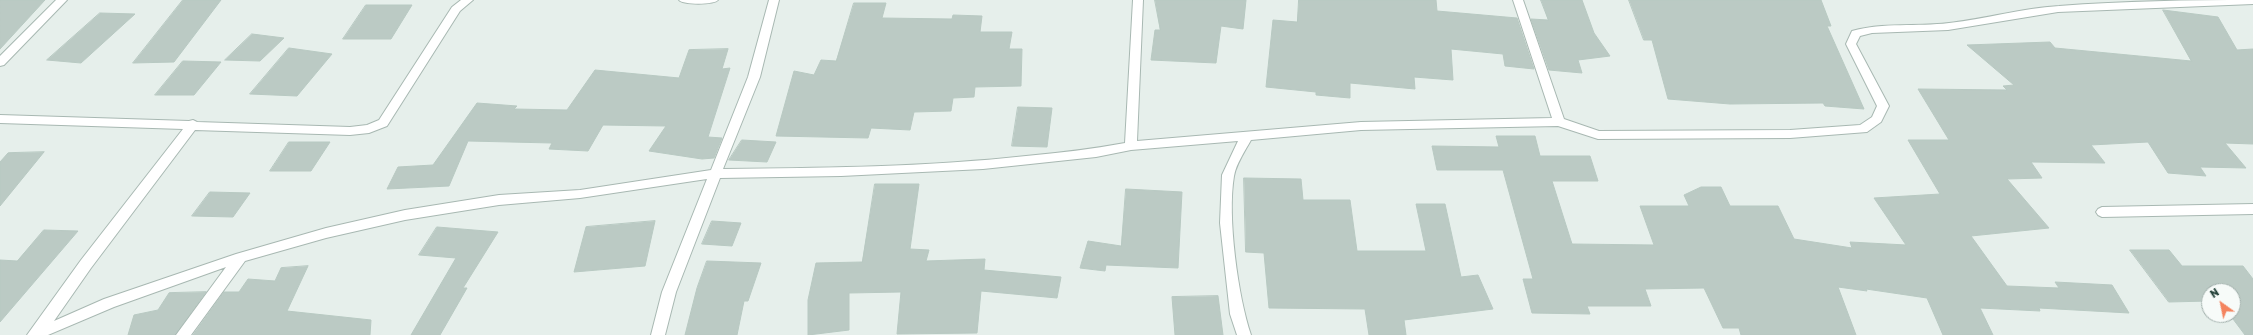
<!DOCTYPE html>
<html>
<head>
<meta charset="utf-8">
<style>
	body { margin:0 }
	#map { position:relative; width:2253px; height:335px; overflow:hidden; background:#e6efeb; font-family:Rubik,sans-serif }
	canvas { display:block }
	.north { position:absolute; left:2201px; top:283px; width:40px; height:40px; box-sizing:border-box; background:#f7fbf9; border:1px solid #a3b1ad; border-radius:50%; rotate:327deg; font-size:11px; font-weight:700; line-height:16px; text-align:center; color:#24423a }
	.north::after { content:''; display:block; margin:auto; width:14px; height:18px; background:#f4845f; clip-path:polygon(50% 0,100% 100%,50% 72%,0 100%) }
</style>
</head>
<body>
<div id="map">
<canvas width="2253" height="335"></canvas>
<div class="north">N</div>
</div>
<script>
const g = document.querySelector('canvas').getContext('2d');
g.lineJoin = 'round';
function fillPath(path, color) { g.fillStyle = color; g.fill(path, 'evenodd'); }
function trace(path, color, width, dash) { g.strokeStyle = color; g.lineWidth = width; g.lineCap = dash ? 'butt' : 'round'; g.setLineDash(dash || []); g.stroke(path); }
const building = new Path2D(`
	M 0,0 L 45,0 L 0,49 Z
	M 183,0 L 221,0 L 174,62 L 133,63 Z
	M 1155,0 L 1246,0 L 1243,29 L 1221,26 L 1216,63 L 1151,60 L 1155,30 L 1160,30 Z
	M 1299,0 L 1436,0 L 1437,11 L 1517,18 L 1534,69 L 1505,66 L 1503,54 L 1451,49 L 1453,80 L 1414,77 L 1415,89 L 1350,83 L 1350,98 L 1316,95 L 1316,92 L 1266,87 L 1273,20 L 1297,22 Z
	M 1541,0 L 1582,0 L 1594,33 L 1610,56 L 1578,60 L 1582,73 L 1549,70 L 1531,19 L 1548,20 Z
	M 1629,0 L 1821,0 L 1831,26 L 1827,26 L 1864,109 L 1825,106 L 1823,103 L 1730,104 L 1668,99 L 1652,40 L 1644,40 Z
	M 854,3 L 886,3 L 882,18 L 952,19 L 953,15 L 982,16 L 980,32 L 1012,32 L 1009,49 L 1022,49 L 1021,86 L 975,87 L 974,97 L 953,98 L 951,111 L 914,112 L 910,130 L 871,128 L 868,138 L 776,136 L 794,71 L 814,75 L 821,60 L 836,61 Z
	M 366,5 L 412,5 L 391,39 L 343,39 Z
	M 2163,10 L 2218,17 L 2237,50 L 2253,49 L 2253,144 L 2225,143 L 2246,168 L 2200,167 L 2206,176 L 2168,173 L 2148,142 L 2091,145 L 2105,163 L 2031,162 L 2042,178 L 2007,179 L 2049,228 L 1971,236 L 2007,286 L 2059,288 L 2055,282 L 2112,285 L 2129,313 L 2039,308 L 2040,311 L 1980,308 L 1993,335 L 1943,335 L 1927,298 L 1866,289 L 1867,291 L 1838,287 L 1856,335 L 1741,335 L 1739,328 L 1723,328 L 1704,288 L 1645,289 L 1651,306 L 1587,306 L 1590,314 L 1532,313 L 1523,279 L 1533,279 L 1503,170 L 1437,170 L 1432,146 L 1499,147 L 1496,136 L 1535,136 L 1540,156 L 1590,156 L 1598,181 L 1552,181 L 1572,244 L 1654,245 L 1640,206 L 1689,206 L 1684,195 L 1701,187 L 1721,187 L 1730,206 L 1778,206 L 1794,239 L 1852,248 L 1850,242 L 1906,245 L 1874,198 L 1940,194 L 1908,140 L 1949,140 L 1918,89 L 2007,90 L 2003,86 L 2014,85 L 1967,45 L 2050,42 L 2055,48 L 2191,61 Z
	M 100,13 L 135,14 L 81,63 L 47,60 Z
	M 252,34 L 284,38 L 260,61 L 225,60 Z
	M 289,48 L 332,54 L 297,96 L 250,94 Z
	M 728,49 L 722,69 L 730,68 L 708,137 L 722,138 L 714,158 L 702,159 L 649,151 L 666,126 L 603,125 L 588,151 L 549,149 L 552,143 L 468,141 L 449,186 L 387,189 L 398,167 L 433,165 L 477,103 L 517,106 L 514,109 L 567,110 L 595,70 L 679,78 L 689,50 Z
	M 183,61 L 221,62 L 194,95 L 155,95 Z
	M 1018,107 L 1052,108 L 1047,147 L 1012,146 Z
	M 742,140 L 776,142 L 767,162 L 729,160 Z
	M 289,142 L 330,142 L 311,171 L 270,171 Z
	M 44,152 L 0,206 L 0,162 L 8,153 Z
	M 1244,178 L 1301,179 L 1303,200 L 1350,200 L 1357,251 L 1426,251 L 1416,204 L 1445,204 L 1461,277 L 1478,275 L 1493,309 L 1404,320 L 1406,335 L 1369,335 L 1365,309 L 1269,308 L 1264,253 L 1246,252 Z
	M 875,184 L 919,184 L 910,249 L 929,250 L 926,261 L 985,259 L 984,270 L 1061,277 L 1057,298 L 981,291 L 977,333 L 897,334 L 901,292 L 849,293 L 849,330 L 808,335 L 808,300 L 816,263 L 862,262 Z
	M 1126,189 L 1182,192 L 1178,268 L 1106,265 L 1105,271 L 1080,268 L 1088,241 L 1121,246 Z
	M 210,192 L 250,193 L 233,217 L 192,216 Z
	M 655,221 L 645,266 L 574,272 L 586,227 Z
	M 712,221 L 741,223 L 732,246 L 702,244 Z
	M 437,227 L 498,232 L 463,288 L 467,288 L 440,335 L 411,335 L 456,258 L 419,255 Z
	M 44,230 L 78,231 L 0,322 L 0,260 L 17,261 Z
	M 2130,250 L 2169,250 L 2182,266 L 2243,266 L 2253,279 L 2253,335 L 2245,335 L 2230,315 L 2233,315 L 2233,291 L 2209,291 L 2209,301 L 2169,302 Z
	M 707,261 L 761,263 L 748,301 L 744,301 L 737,335 L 685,335 L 697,288 Z
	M 308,266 L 287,311 L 371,320 L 370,335 L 193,335 L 224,292 L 239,292 L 248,279 L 275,281 L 281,268 Z
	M 206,292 L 175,335 L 128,335 L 134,315 L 158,310 L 169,293 Z
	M 1218,296 L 1223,335 L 1175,335 L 1172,297 Z`);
const minor = new Path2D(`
	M 56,0 L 67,0 L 4,65 L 0,66 L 0,56 Z
	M 461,0 L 473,0 L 460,11 L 387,126 L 369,133 L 350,135 L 195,130 L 91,268 L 54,321 L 104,299 L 236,254 L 326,228 L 405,210 L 499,195 L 580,190 L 711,170 L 748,77 L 769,0 L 779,0 L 760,77 L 723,169 C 824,168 926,167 1026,156 C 1059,153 1092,149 1125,143 L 1133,0 L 1143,0 L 1137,141 L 1361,122 L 1552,118 L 1513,0 L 1523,0 L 1564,119 L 1599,131 L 1790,130 L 1860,125 L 1872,117 L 1877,106 L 1846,44 L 1852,31 C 1884,22 1917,27 1949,23 C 1986,19 2022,8 2059,6 C 2124,1 2189,0 2253,0 L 2253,4 L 2058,12 L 1948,30 L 1872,33 L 1860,36 L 1856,44 L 1889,106 L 1881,122 L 1867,132 L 1790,138 L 1598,139 L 1558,126 L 1361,130 L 1251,140 C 1245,151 1236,164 1234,176 C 1227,217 1238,296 1251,335 L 1237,335 L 1230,314 L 1220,223 L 1222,175 L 1238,141 L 1131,150 L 1096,157 L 983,169 L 841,176 L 720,178 L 676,292 L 665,335 L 651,335 L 662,292 L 707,179 L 580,198 L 499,205 L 405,220 L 326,238 L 245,261 L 191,335 L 176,335 L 226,267 L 114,307 L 48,335 L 27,335 L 81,260 L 183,129 L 0,123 L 0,115 L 189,121 L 193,120 L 197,122 L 350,127 L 367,125 L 379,120 L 452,7 Z
	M 679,0 L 718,0 C 714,5 683,5 679,0 Z
	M 2253,204 L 2253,214 L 2102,217 L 2098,215 L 2096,212 L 2098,209 L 2102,207 Z`);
fillPath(building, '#bbcac4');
trace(building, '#b8c9c2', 1);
trace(minor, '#a8b8b2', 2);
fillPath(minor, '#fff');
</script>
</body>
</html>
